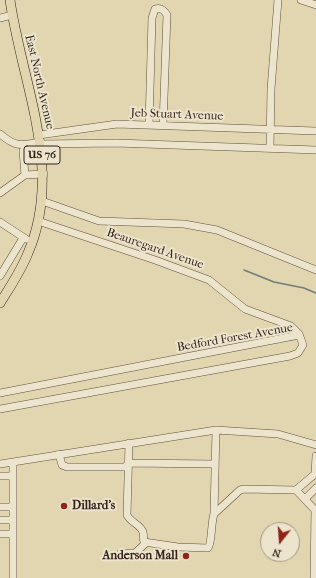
<!DOCTYPE html>
<html>
<head>
<meta charset="utf-8">
<style>
	body { margin:0 }
	#map { position:relative; width:316px; height:578px; overflow:hidden; background:#e2d6b0; font-family:"IM FELL French Canon",serif }
	canvas { display:block }
	.north { position:absolute; left:260px; top:522px; width:40px; height:40px; box-sizing:border-box; background:#ece4cc; border:1px solid #a39685; border-radius:50%; rotate:197deg; font-size:11px; font-weight:700; line-height:16px; text-align:center; color:#35221a }
	.north::after { content:''; display:block; margin:auto; width:14px; height:18px; background:#8f2418; clip-path:polygon(50% 0,100% 100%,50% 72%,0 100%) }
</style>
</head>
<body>
<div id="map">
<canvas width="316" height="578"></canvas>
<div class="north">N</div>
</div>
<script>
const g = document.querySelector('canvas').getContext('2d');
g.lineJoin = 'round';
function trace(path, color, width, dash) { g.strokeStyle = color; g.lineWidth = width; g.lineCap = dash ? 'butt' : 'round'; g.setLineDash(dash || []); g.stroke(path); }
function drawText(font, color, halo, rows, align = 'center') {
  g.font = font + ' "IM FELL French Canon",serif'; g.lineWidth = 4; g.setLineDash([]); g.textBaseline = 'middle'; g.strokeStyle = halo; g.fillStyle = color; for (const [text, x, y, turn = 0] of rows) {
    g.save(); g.translate(x, y); g.rotate((+turn || 0) * Math.PI / 180); g.textAlign = isNaN(turn) ? turn : align; if (halo) g.strokeText(text, 0, 0); g.fillText(text, 0, 0); g.restore();
  }
}
const stream = new Path2D(`
	M 244,270 L 274,282 L 304,288 L 316,293`);
const minor = new Path2D(`
	M 301,0 L 316,5
	M 0,18 L 12,15
	M 149,125 L 152,18 L 155,9 C 161,7 164,10 167,15 L 163,125
	M 0,134 C 17,148 20,145 41,142
	M 39,135 L 117,124 L 316,131
	M 41,144 L 116,143 L 316,150
	M 270,148 L 271,89 L 278,0
	M 23,151 L 25,175
	M 0,193 L 25,175 L 44,174
	M 42,201 L 99,221 L 184,224 L 217,230 L 316,270
	M 0,222 L 26,239
	M 0,276 L 23,238
	M 0,393 L 299,335
	M 0,409 L 290,356 L 298,353 L 303,345 L 299,334 L 291,326 L 245,309 L 209,280 L 155,260 L 38,221
	M 129,443 L 127,515 C 131,523 140,524 143,532 C 144,535 143,539 144,542 L 178,547 L 208,548 C 212,544 211,522 214,514 L 216,430
	M 59,454 L 62,465 L 67,467 L 125,467 L 129,463 L 214,464
	M 0,464 L 216,430 L 278,434 L 316,445
	M 0,476 L 13,476
	M 296,490 L 315,474 L 316,456
	M 305,499 L 316,488
	M 0,507 L 12,507
	M 214,514 L 240,490 L 244,489 L 296,490 L 315,510 L 314,578
	M 0,520 L 12,520
	M 0,534 L 12,534
	M 120,554 L 135,553 L 146,543
	M 13,578 L 13,462`);
const major = new Path2D(`
	M 0,303 C 10,287 21,271 28,253 C 64,170 22,84 10,0`);
const markers = [
	[64,506,4,"#8f2418"],
	[186,556,4,"#8f2418"]
];
const shields = [
	[42,155,36]
];
const shieldNames = [
	["US 76",42,155]
];
const streetNames = [
	["East North Avenue",39,82,77],
	["Jeb Stuart Avenue",177,115,2],
	["Beauregard Avenue",155,249,19],
	["Bedford Forest Avenue",235,338,-10]
];
const poiNames = [
	["Dillard's",72,506],
	["Anderson Mall",178,556,"right"]
];
trace(stream, '#727b78', 1.5);
trace(minor, '#604f40', 8);
trace(major, '#35221a', 10);
trace(minor, '#ece4cc', 7);
trace(major, '#e2d6b0', 9);
for (const [x, y, r, color] of markers) { const dot = new Path2D(); dot.arc(x, y, r, 0, 2 * Math.PI); g.fillStyle = color; g.fill(dot); trace(dot, '#ece4cc', 1.5); }
for (const [x, y, w] of shields) { const box = new Path2D(); box.roundRect(x - w / 2, y - 9, w, 18, 3); g.fillStyle = '#ece4cc'; g.fill(box); trace(box, '#35221a', 1); }
drawText('bold 11px', '#35221a', null, shieldNames);
drawText('12px', '#35221a', '#ece4cc', streetNames);
drawText('bold 12px', '#35221a', '#ece4cc', poiNames, 'left');
</script>
</body>
</html>
